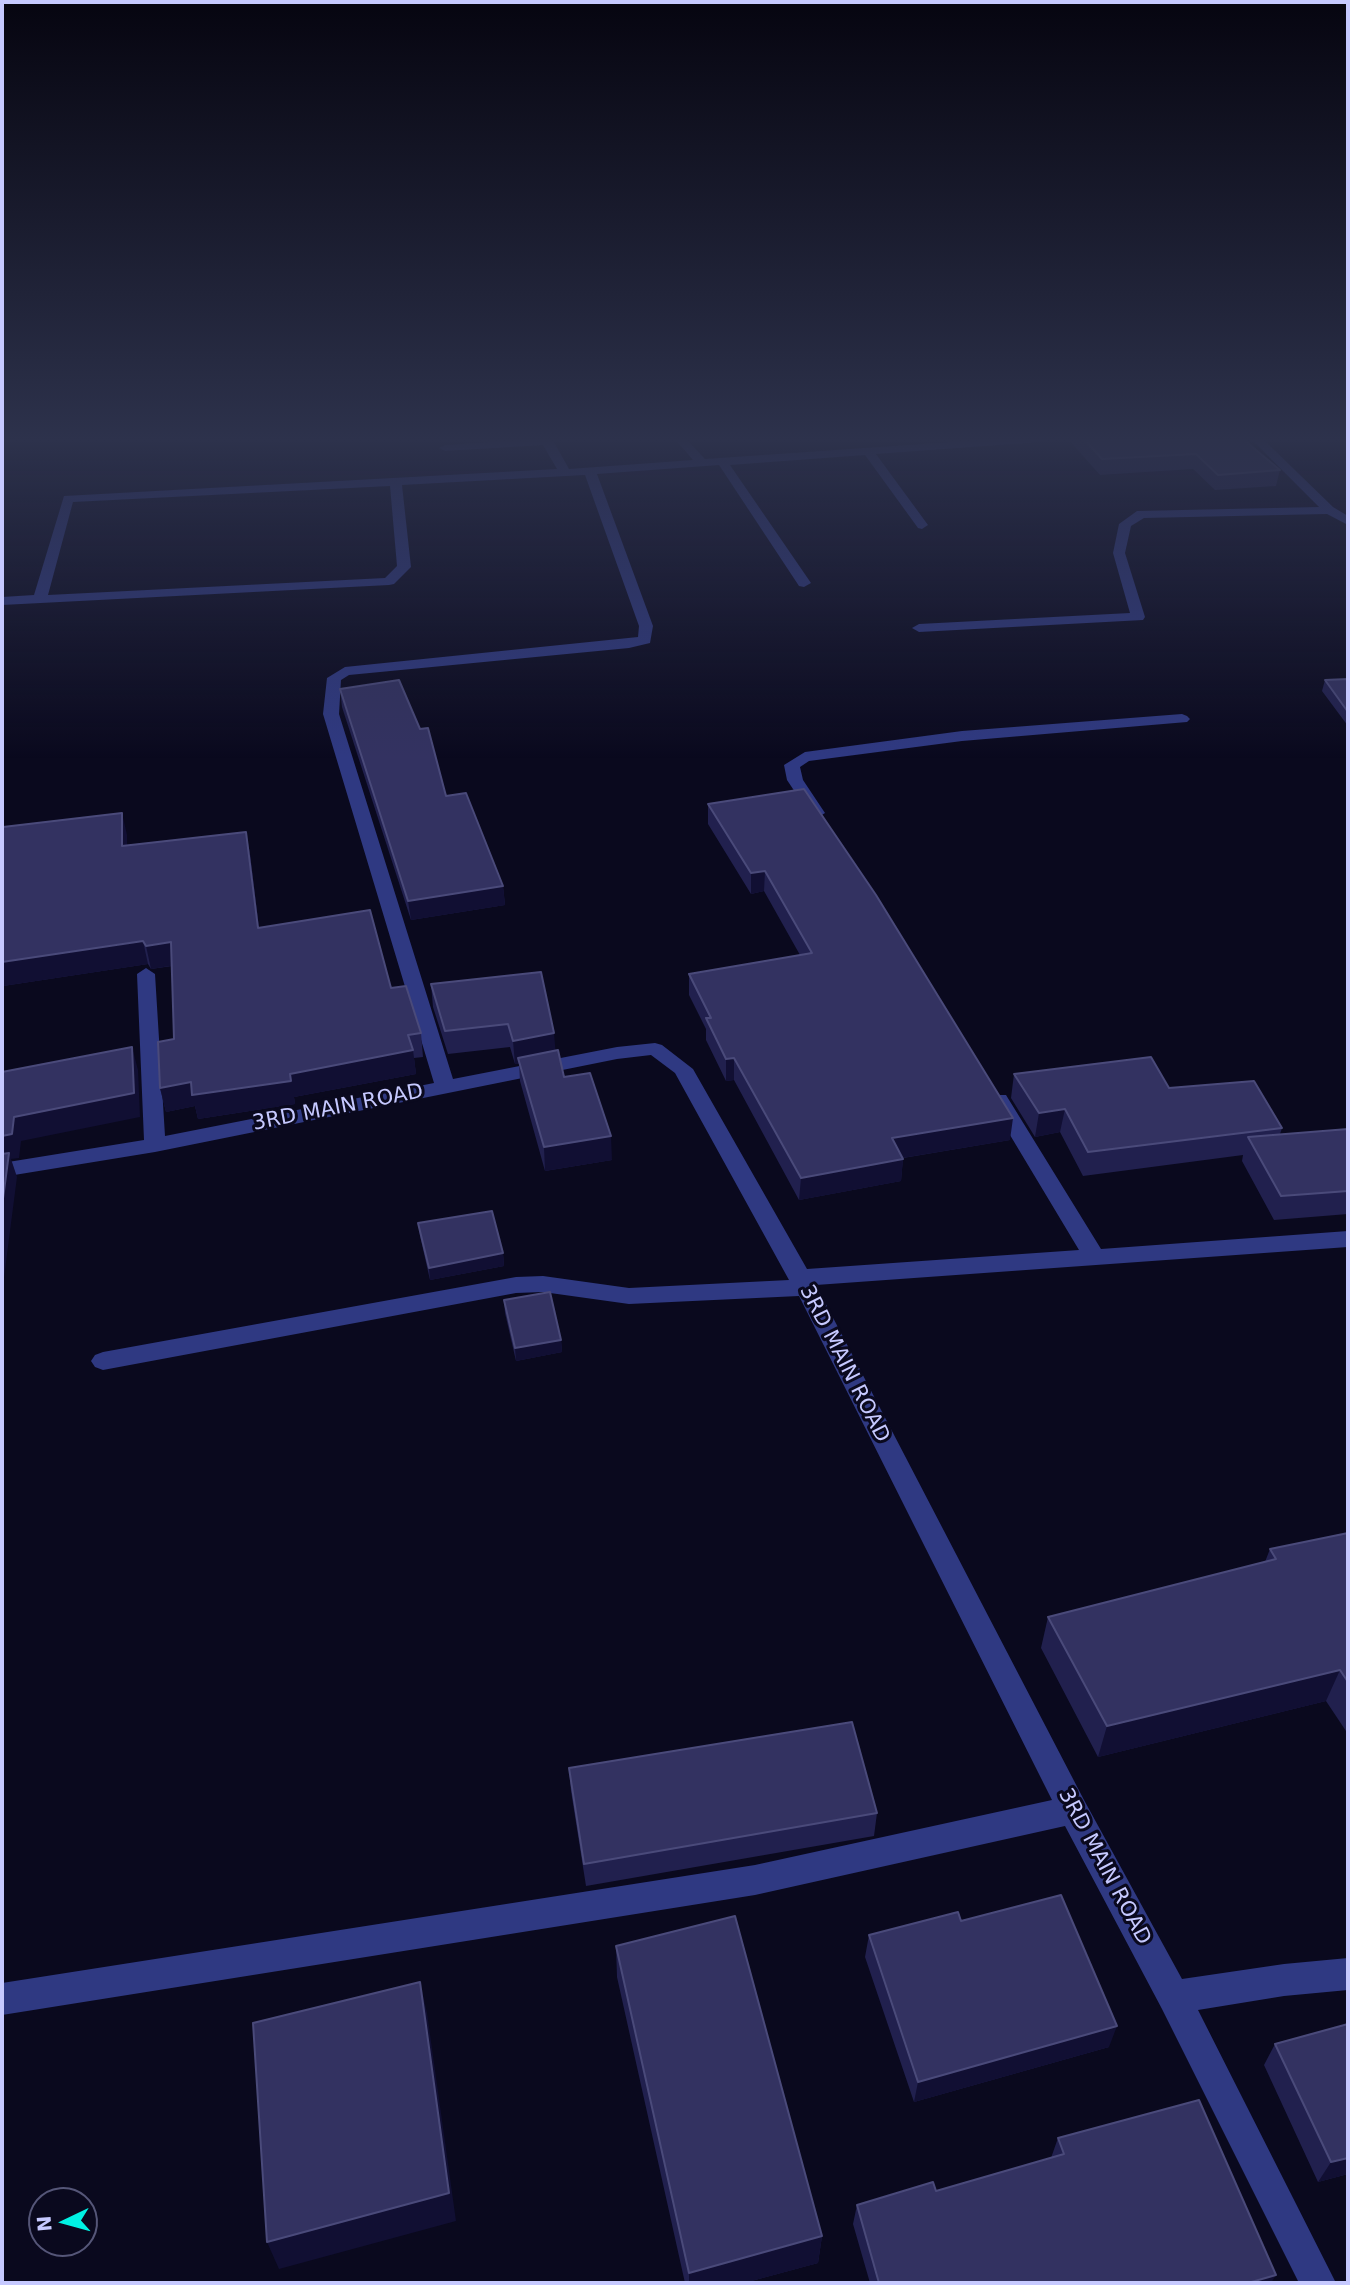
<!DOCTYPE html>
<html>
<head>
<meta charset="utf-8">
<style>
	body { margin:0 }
	#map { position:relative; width:1350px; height:2285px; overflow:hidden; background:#0a091e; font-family:"DejaVu Sans",sans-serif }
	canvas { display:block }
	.frame { position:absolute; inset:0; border:4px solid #c6c9ff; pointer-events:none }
	.north { position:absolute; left:28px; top:2187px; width:70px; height:70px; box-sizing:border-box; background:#0a091e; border:2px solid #555678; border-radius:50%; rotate:265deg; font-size:19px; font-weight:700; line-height:28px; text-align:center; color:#c6c9ff }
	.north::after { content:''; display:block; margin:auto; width:24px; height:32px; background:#00f1e3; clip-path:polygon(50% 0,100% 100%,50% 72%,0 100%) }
</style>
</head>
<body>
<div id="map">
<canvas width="1350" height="2285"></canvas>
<div class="frame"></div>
<div class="north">N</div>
</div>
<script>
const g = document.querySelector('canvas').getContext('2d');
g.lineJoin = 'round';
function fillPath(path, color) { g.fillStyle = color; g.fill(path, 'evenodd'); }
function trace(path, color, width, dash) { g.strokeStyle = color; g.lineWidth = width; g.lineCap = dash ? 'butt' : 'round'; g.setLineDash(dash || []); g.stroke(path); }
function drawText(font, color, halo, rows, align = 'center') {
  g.font = font + ' "DejaVu Sans",sans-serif'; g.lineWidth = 6; g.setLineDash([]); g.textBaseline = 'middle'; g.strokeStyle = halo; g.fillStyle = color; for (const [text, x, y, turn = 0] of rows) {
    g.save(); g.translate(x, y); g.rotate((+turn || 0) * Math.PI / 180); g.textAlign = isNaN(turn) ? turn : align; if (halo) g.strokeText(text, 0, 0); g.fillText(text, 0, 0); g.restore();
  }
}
const minor = new Path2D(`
	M 541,439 L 554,442 L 569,469 L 693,460 L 675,439 L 686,439 L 705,459 L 995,439 L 1045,439 L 1039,442 L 876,454 L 928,525 L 922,529 L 918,528 L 865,455 L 730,465 L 811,583 L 804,587 L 799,586 L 719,465 L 597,474 L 653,626 L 650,643 L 629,648 L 349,675 L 341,680 L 339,714 L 453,1079 L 617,1047 L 655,1043 L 662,1045 L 693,1069 L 807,1269 L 1079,1250 L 989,1100 L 992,1095 L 1006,1095 L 1101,1249 L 1348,1231 L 1348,1247 L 816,1285 L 1084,1800 L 1182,1979 L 1284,1964 L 1348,1958 L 1348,1990 L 1284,1996 L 1198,2010 L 1336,2283 L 1299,2283 L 1162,2009 L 1065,1826 L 755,1895 L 2,2015 L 2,1983 L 755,1865 L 1052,1800 L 799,1296 L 629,1304 L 543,1292 L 516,1293 L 103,1370 L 95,1367 L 91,1361 L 95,1355 L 103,1352 L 516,1277 L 543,1276 L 629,1288 L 789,1280 L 675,1073 L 651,1055 L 617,1059 L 155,1152 L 2,1177 L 2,1163 L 144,1140 L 137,974 L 146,968 L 155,974 L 165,1136 L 434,1083 L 323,714 L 327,678 L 345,667 L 638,637 L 639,626 L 585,475 L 402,485 L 411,567 L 394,584 L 389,585 L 2,605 L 2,597 L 34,595 L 64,496 L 557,469 L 543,445 L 445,451 L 439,448 L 445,445 ZM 390,486 L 397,566 L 385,578 L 48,595 L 73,502 Z
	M 1251,439 L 1263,439 L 1333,507 L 1348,516 L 1348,525 L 1327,514 L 1144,518 L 1131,526 L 1125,553 L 1145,617 L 1143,620 L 919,632 L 912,628 L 919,624 L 1130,613 L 1113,553 L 1119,524 L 1137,511 L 1319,507 Z
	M 1182,714 L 1187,716 L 1190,719 L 1187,722 L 962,741 L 809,761 L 800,767 L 803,780 L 825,813 L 817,818 L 811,816 L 787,780 L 784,765 L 805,752 L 962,731 Z`);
const wall = new Path2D(`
	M 1068,439 L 1243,439 L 1280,470 L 1276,486 L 1215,490 L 1193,469 L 1100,475 Z
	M 1348,679 L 1348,726 L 1322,691 L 1325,680 Z
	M 340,689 L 446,796 L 503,886 L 505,905 L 411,920 L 342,707 Z
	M 708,804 L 1010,1140 L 903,1158 L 901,1181 L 799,1200 L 734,1080 L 726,1081 L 706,1040 L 706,1029 L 689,995 L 689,974 L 800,955 L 764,891 L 751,894 L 708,824 Z
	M 246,832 L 250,854 L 259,928 L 391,988 L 421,1033 L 423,1057 L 414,1058 L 416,1074 L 294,1097 L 295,1104 L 198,1119 L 195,1106 L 166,1112 L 160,1088 L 174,1039 L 172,966 L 151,969 L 148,964 L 3,986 L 127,835 L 127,845 Z
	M 541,972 L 555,1050 L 564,1077 L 612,1160 L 545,1171 L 520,1081 L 519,1064 L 515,1064 L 510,1047 L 448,1054 L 433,1007 L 431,984 Z
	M 1014,1074 L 1169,1088 L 1282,1128 L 1280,1134 L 1348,1129 L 1348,1214 L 1274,1220 L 1242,1161 L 1243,1155 L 1083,1176 L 1060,1132 L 1035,1137 L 1011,1098 Z
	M 418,1223 L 503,1253 L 504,1266 L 430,1280 L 420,1236 Z
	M 504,1300 L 561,1340 L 562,1352 L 516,1361 L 505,1313 Z
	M 1348,1533 L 1348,1734 L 1326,1701 L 1098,1757 L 1041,1648 L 1048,1617 L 1265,1562 L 1270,1549 Z
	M 569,1768 L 877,1813 L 874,1836 L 586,1886 L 571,1791 Z
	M 961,1921 L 1109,2047 L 914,2102 L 865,1957 L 869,1935 Z
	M 616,1946 L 822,2236 L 818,2263 L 744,2283 L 685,2283 L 617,1977 Z
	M 1348,2024 L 1348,2174 L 1318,2182 L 1264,2065 L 1275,2044 Z
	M 1058,2138 L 1271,2283 L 870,2283 L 853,2224 L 857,2205 L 936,2191 L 1051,2158 Z`);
const shadedWall = new Path2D(`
	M 122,813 L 127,835 L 127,868 L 122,846 Z
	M 246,832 L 250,854 L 262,951 L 258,928 Z
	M 765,871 L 764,891 L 751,894 L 751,873 Z
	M 503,886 L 505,905 L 411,920 L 408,901 Z
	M 143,941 L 148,964 L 3,986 L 2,962 Z
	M 171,942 L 176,965 L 151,969 L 146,946 Z
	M 554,1033 L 556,1056 L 518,1058 L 519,1064 L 515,1064 L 513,1041 Z
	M 132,1047 L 138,1070 L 140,1117 L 21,1141 L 19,1158 L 11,1159 L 17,1177 L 2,1293 L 2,1136 L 14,1117 Z
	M 413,1050 L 416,1074 L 294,1097 L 295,1104 L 198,1119 L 195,1106 L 166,1112 L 160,1088 L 191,1082 L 290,1074 Z
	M 734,1058 L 734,1080 L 726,1081 L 726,1059 Z
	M 1065,1109 L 1060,1132 L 1035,1137 L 1039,1113 Z
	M 1013,1118 L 1010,1140 L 890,1160 L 892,1138 Z
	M 611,1136 L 612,1160 L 545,1171 L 544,1147 Z
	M 903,1159 L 901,1181 L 799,1200 L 801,1178 Z
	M 503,1253 L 504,1266 L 430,1280 L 429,1268 Z
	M 561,1340 L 562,1352 L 516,1361 L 515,1348 Z
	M 1340,1670 L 1326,1701 L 1098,1757 L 1107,1726 Z
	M 420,1982 L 427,2013 L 456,2221 L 279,2269 L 267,2242 Z
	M 1117,2026 L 1109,2047 L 914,2102 L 918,2082 Z
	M 1348,2158 L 1348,2174 L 1318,2182 L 1331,2162 Z
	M 822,2236 L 818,2263 L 744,2283 L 689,2283 L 689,2273 Z
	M 1276,2275 L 1271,2283 L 1248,2283 Z`);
const building = new Path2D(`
	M 1084,439 L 1243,439 L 1280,470 L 1218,475 L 1196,454 L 1102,459 Z
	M 1348,679 L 1348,712 L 1325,680 Z
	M 399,680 L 420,729 L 428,728 L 446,796 L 466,793 L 503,886 L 408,901 L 340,689 Z
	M 804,789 L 876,895 L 1013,1118 L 892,1138 L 903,1159 L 801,1178 L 734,1058 L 726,1059 L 706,1018 L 711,1018 L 689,974 L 812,953 L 765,871 L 751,873 L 708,804 Z
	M 122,813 L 122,846 L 246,832 L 258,928 L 370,910 L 391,988 L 406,986 L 421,1033 L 408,1035 L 413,1050 L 290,1074 L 291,1081 L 192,1095 L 191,1082 L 160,1088 L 158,1042 L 174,1039 L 171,942 L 146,946 L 143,941 L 2,962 L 2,842 L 3,827 Z
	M 541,972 L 554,1033 L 513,1041 L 508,1024 L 445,1031 L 431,984 Z
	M 132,1047 L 134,1093 L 14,1117 L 12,1134 L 2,1136 L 2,1072 Z
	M 558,1050 L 564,1077 L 590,1073 L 611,1136 L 544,1147 L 518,1058 Z
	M 1151,1057 L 1169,1088 L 1254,1081 L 1282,1128 L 1088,1152 L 1065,1109 L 1039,1113 L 1014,1074 Z
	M 1348,1129 L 1348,1191 L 1281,1196 L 1248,1137 Z
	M 9,1153 L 2,1206 L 2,1154 Z
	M 492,1211 L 503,1253 L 429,1268 L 418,1223 Z
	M 550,1292 L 561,1340 L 515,1348 L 504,1300 Z
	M 1348,1533 L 1348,1682 L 1340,1670 L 1107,1726 L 1048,1617 L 1276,1559 L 1270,1549 Z
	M 852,1722 L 877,1813 L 584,1864 L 569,1768 Z
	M 1061,1895 L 1117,2026 L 918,2082 L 869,1935 L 958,1912 L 961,1921 Z
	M 735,1916 L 822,2236 L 689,2273 L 616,1946 Z
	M 420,1982 L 449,2193 L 267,2242 L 253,2023 Z
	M 1348,2024 L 1348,2158 L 1331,2162 L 1275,2044 Z
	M 1199,2100 L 1276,2275 L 1248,2283 L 879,2283 L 857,2205 L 933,2182 L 936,2191 L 1064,2154 L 1058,2138 Z`);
const nearStreetnames = [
	["3RD MAIN ROAD",338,1108,-11],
	["3RD MAIN ROAD",844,1364,63],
	["3RD MAIN ROAD",1104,1867,62]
];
fillPath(minor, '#2f3982');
fillPath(wall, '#21204e');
fillPath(shadedWall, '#110f33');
fillPath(building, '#333261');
trace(building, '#4a4a7a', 2);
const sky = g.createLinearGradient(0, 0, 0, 759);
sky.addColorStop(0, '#060510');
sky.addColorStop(0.58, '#2d324c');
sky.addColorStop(1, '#2d324c00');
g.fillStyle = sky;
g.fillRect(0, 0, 1350, 759);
drawText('21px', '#c6c9ff', '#0a091e', nearStreetnames);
</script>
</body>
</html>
